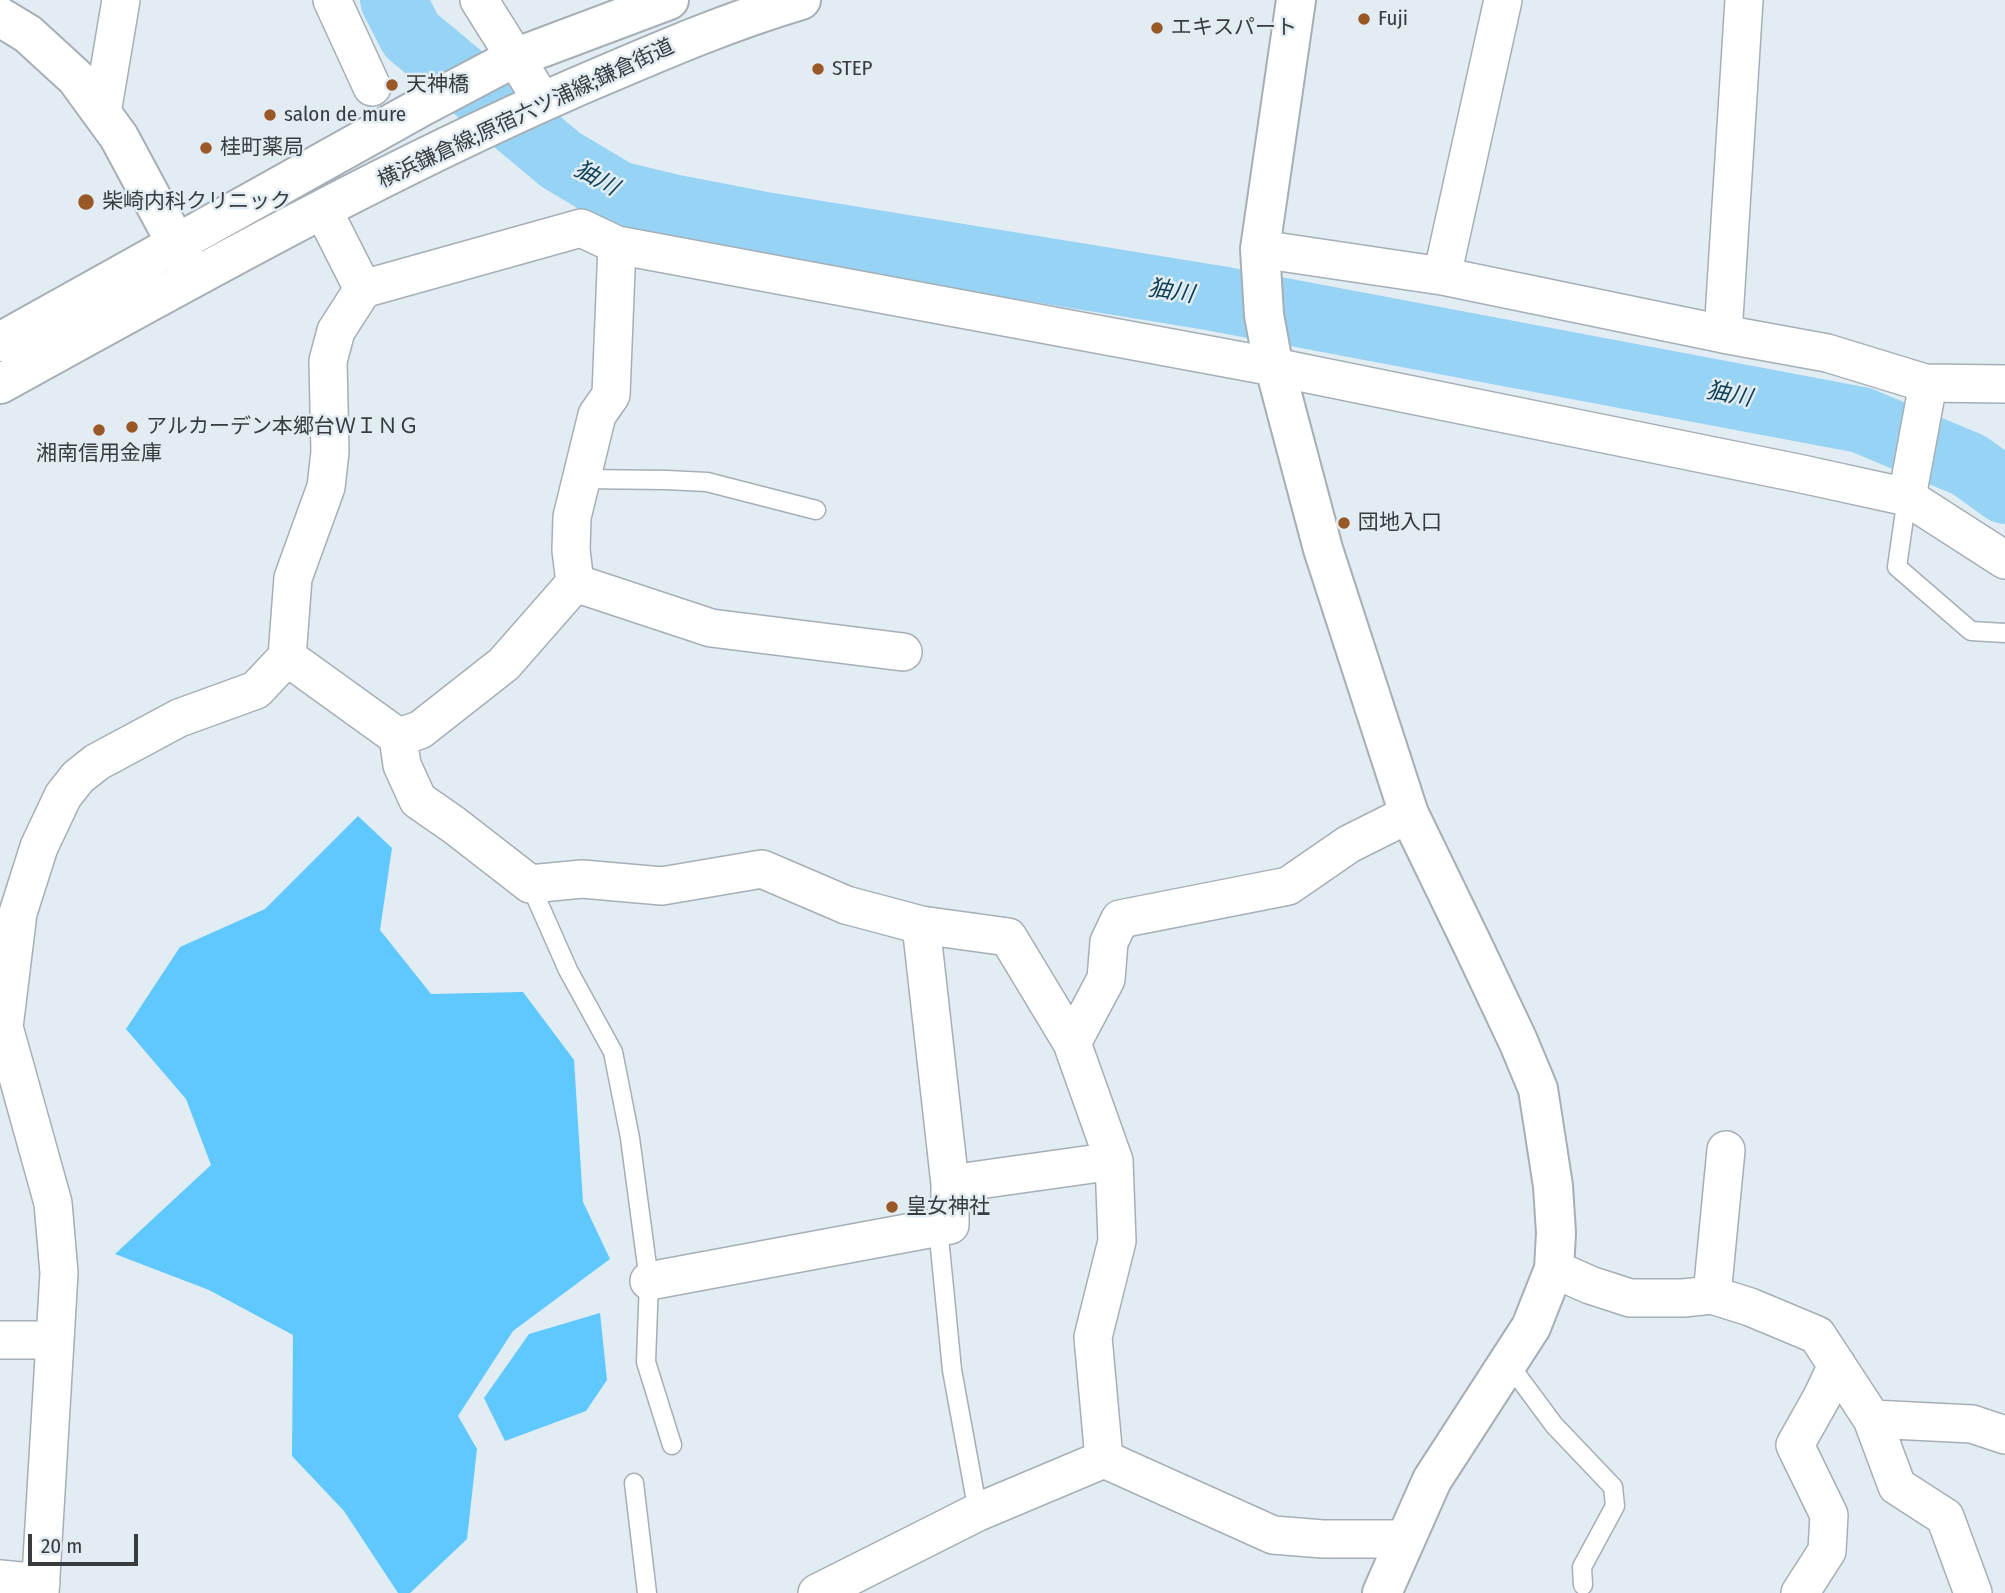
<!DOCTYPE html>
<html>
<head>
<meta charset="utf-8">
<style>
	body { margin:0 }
	#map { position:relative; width:2005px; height:1593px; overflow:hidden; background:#e2ecf3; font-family:"Fira Sans Condensed",sans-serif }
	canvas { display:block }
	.scale { position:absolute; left:28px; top:1534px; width:110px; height:32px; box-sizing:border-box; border:4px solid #383c3e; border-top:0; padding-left:9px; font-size:21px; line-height:24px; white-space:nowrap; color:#383c3e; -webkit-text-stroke:5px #e2ecf3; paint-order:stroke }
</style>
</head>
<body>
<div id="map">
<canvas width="2005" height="1593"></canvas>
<div class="scale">20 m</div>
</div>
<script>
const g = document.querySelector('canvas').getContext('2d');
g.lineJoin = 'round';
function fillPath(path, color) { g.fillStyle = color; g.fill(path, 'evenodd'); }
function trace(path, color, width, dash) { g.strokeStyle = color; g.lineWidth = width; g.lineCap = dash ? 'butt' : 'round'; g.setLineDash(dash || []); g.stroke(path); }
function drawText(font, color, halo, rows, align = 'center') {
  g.font = font + ' "Fira Sans Condensed","Noto Sans JP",sans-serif'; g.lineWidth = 5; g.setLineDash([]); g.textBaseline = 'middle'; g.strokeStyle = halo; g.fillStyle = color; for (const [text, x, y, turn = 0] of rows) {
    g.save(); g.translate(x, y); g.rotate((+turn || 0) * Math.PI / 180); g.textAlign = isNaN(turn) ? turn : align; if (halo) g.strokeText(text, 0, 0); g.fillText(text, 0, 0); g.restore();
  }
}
const green = new Path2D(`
	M 358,816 L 392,848 L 380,930 L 431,994 L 523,992 L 574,1060 L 583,1202 L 610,1259 L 513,1331 L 458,1416 L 477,1449 L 467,1539 L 410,1593 L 398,1593 L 344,1511 L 292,1456 L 293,1335 L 209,1290 L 115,1254 L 211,1165 L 186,1099 L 126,1029 L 180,947 L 265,909 Z
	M 600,1313 L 607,1380 L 586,1411 L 505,1441 L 484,1398 L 529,1334 Z`);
const river = new Path2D(`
	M 393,0 L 411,35 L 561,160 L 618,194 L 676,208 L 759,224 L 1214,298 L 1861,420 L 1969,465 L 2005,491`);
const lane = new Path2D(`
	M 581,479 L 667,480 L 707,482 L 816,510
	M 1907,497 L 1897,567 L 1971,631 L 2005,633
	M 530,884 L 568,970 L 613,1052 L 630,1138 L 649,1281 L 646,1362 L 672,1445
	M 938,1227 L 952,1370 L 978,1512
	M 1508,1363 L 1554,1425 L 1613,1487 L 1615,1506 L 1582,1567 L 1583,1585
	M 634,1483 L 647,1593`);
const street = new Path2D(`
	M 332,0 L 372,87
	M 479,0 L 543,102
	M 102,113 L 121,0
	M 1260,249 L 1442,276 L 1723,334 L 1827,353 L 1925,383 L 2005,384
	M 1442,276 L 1503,0
	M 363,289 L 581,228 L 617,245 L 1274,367 L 1802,474 L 1907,497 L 2005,560
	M 1723,334 L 1744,0
	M 1907,497 L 1925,400 L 1925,383
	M 575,583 L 711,628 L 903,652
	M 287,657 L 398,737 L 402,765 L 418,800 L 454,825 L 530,884 L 582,879 L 662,886 L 762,869 L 846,905 L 921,925 L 1008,937 L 1072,1043 L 1114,1161 L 1117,1241 L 1093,1337 L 1104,1459 L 1273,1535 L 1323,1539 L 1406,1539
	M 398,737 L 420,730 L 504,664 L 575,583 L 571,550 L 572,517 L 597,415 L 611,395 L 617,245
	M 1072,1043 L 1106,979 L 1109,942 L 1120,919 L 1288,886 L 1349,844 L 1409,814
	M 950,1184 L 1114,1161
	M 1554,1269 L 1590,1285 L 1630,1298 L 1683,1298 L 1712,1295 L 1750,1307 L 1817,1335 L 1872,1419 L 1897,1486 L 1945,1517 L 1973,1593
	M 649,1281 L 950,1225 L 950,1184 L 921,925
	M 1712,1295 L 1726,1150
	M 0,1340 L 54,1340
	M 1872,1419 L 1972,1424 L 2005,1435
	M 0,1579 L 41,1583
	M 40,1593 L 59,1273 L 53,1203 L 4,1027 L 18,913 L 39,847 L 63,796 L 78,777 L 97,762 L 179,718 L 256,690 L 287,657 L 293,578 L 326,487 L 330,452 L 328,361 L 336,331 L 363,289 L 323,210
	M 817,1593 L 978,1512 L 1104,1459
	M 1800,1593 L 1827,1551 L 1829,1515 L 1795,1445 L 1822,1397 L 1837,1365`);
const secondary = new Path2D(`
	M 1296,0 L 1260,249 L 1264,315 L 1271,353 L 1323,549 L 1409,814 L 1474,948 L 1518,1041 L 1538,1089 L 1553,1186 L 1556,1233 L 1554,1269 L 1531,1327 L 1432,1480 L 1382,1593
	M 0,17 L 28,34 L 76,78 L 119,137 L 191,271`);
const primary = new Path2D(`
	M 0,342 L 423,106 L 512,59 L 669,0
	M 0,384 C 189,280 377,174 574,88 C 649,56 723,23 801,0`);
const markers = [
	[1364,19,7,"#9b5827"],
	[1157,28,7,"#9b5827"],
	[818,69,7,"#9b5827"],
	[392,85,7,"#9b5827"],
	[270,115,7,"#9b5827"],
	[206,148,7,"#9b5827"],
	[86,202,9,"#9b5827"],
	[132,427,7,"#9b5827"],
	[99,430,7,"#9b5827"],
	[1344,523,7,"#9b5827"],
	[892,1207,7,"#9b5827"]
];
const poiNames = [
	["Fuji",1378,19],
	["エキスパート",1171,28],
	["STEP",832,69],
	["天神橋",406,85],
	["salon de mure",284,115],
	["桂町薬局",220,148],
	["柴崎内科クリニック",102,202],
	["アルカーデン本郷台ＷＩＮＧ",146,427],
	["湘南信用金庫",99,454,"center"],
	["団地入口",1358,523],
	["皇女神社",906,1207]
];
const streetNames = [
	["横浜鎌倉線;原宿六ツ浦線;鎌倉街道",526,114,-25]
];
const waterNames = [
	["㹨川",596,179,29],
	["㹨川",1171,292,9],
	["㹨川",1729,395,11]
];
fillPath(green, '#5fc8fe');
trace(river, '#97d3f5', 66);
trace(lane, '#a5afb5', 21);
trace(street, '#a5afb5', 40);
trace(secondary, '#a5afb5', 42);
trace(primary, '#a5afb5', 42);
trace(lane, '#fff', 18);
trace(street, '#fff', 37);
trace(secondary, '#fff', 38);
trace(primary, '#fff', 38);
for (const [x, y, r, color] of markers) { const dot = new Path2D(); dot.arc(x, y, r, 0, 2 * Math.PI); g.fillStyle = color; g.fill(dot); trace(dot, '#e2ecf3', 2.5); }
drawText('21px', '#383c3e', '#e2ecf3', poiNames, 'left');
drawText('21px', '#383c3e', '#e2ecf3', streetNames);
drawText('italic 23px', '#0d3e55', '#e2ecf3', waterNames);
</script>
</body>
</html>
